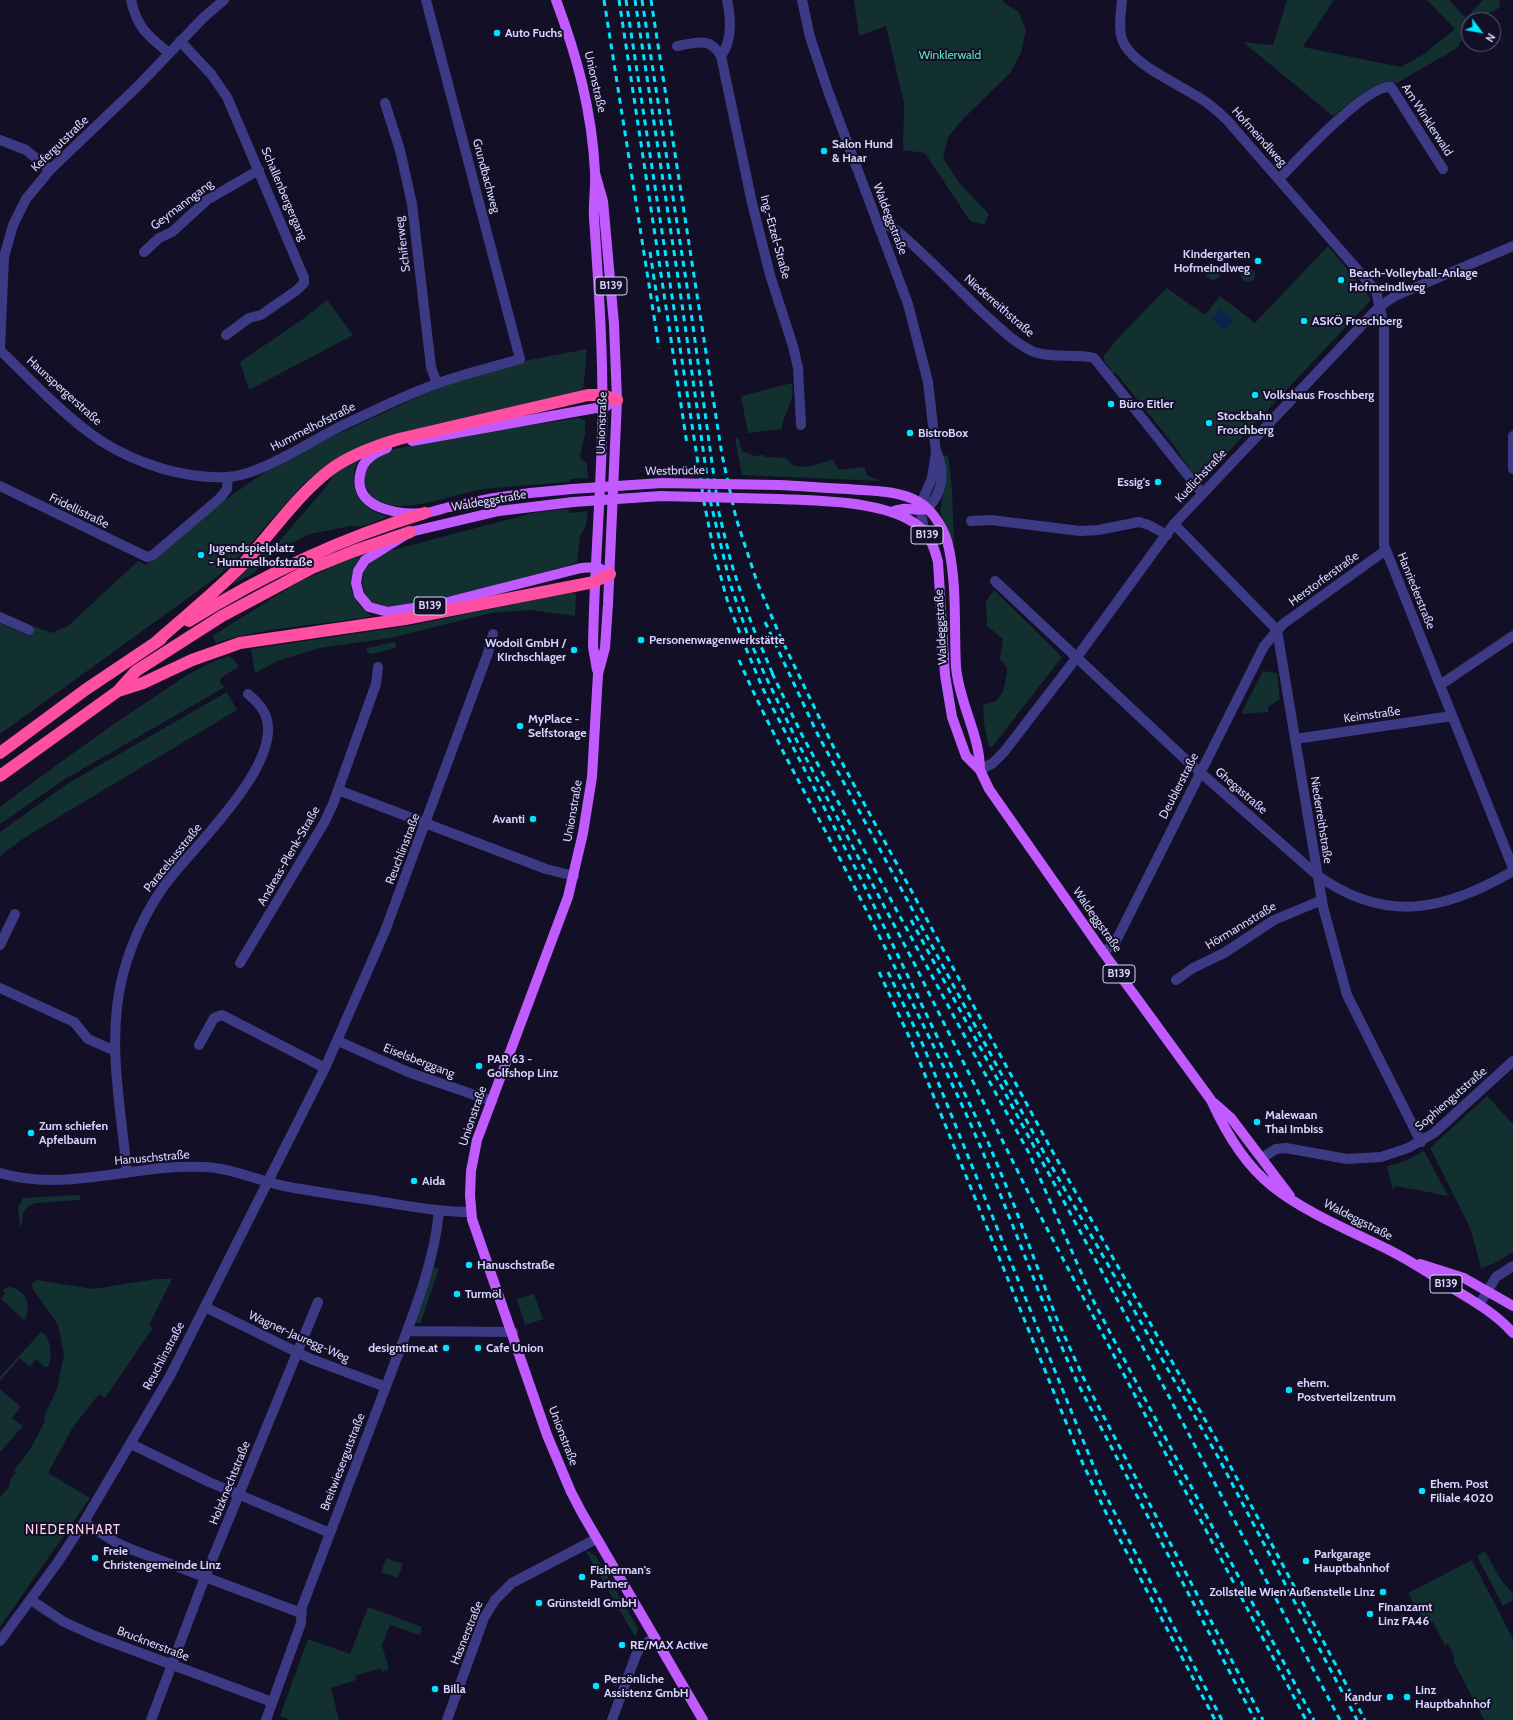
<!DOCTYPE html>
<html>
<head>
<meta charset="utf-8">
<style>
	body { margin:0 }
	#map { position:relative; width:1513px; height:1720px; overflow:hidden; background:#130f26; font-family:Cabin,sans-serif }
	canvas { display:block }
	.north { position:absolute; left:1461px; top:12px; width:40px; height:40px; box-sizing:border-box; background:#130f26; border:1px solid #625e7d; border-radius:50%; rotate:122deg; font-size:11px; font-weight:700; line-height:16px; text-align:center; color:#d9d4ff }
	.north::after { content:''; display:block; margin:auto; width:14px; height:18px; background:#00e5ff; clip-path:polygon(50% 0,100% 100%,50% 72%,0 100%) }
</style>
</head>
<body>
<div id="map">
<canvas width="1513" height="1720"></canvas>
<div class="north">N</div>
</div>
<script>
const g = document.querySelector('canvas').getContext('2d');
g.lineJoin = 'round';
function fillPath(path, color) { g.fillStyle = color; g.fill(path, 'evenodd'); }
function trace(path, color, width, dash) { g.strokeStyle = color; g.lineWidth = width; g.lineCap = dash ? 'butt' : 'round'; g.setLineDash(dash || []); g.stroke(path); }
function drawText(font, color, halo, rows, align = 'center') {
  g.font = font + ' Cabin,sans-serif'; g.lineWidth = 4; g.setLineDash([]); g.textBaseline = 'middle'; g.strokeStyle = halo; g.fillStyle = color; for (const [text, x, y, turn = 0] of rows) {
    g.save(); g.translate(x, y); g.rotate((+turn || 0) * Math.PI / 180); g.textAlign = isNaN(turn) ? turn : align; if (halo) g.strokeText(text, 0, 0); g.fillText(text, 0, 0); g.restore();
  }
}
const green = new Path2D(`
	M 854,0 L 1003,0 L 1004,3 L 1018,11 L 1026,30 L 1021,53 L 1011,72 L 963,119 L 948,137 L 943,158 L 960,184 L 989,214 L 984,225 L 970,221 L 925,153 L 903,150 L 904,103 L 886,26 L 859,36 Z
	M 1287,0 L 1334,0 L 1303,47 L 1401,67 L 1424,54 L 1455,29 L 1427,0 L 1449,0 L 1466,18 L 1483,0 L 1500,0 L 1499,8 L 1475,20 L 1469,20 L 1469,28 L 1457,48 L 1397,83 C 1374,79 1350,104 1333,116 L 1243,42 L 1273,45 Z
	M 1328,246 L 1369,296 L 1370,301 L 1199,483 L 1173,444 L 1116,373 L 1113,374 L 1104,360 L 1104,355 L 1119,337 L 1167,288 L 1205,315 L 1220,296 L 1255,323 Z
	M1206 273a7 7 0 1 1 14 0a7 7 0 1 1-14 0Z
	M1241 275a7 7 0 1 1 14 0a7 7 0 1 1-14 0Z
	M 327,300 L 353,335 L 249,390 L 240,362 L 303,319 Z
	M 587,349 L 583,391 L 357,448 L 326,465 L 303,484 L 236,560 L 217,577 L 0,734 L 0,623 L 29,636 L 34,626 L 51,633 L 68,626 L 138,561 L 146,565 L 218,505 L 262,474 L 331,437 L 427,393 L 467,378 L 529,360 Z
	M 792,383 C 795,407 783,410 782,429 L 748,433 L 741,396 Z
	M 578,418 L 585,420 L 585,434 L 580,457 L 587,464 L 588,478 L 570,479 L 570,482 C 542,484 513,486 485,489 C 457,492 389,523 369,493 C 366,488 364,481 365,475 C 368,461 378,457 389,450 L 505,429 Z
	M 738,437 L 742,451 L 754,456 L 764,455 L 765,457 L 786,458 C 788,460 791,464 793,465 C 801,470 824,463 832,459 L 839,470 L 864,467 L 867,475 L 881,481 L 742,475 L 735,438 Z
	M 948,455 L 952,489 L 954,544 L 940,512 L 945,485 L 942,456 Z
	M 359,458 C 345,488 359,508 388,517 L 361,527 L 351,526 L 310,534 L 272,552 L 254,573 L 232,585 L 262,551 L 276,545 L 325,488 L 335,473 Z
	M 568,509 L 569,513 L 588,511 L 586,526 L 580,536 L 577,563 C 534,575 490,587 447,597 C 428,602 396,611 378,605 C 366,602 361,589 363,578 C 364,565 375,558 385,552 L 533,513 Z
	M 363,553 C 345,576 346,599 372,616 C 320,626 267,626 216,643 L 212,636 L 297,583 Z
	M 994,590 L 1062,657 L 992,747 L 989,747 L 984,724 L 983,705 L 996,701 L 1003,692 L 1007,674 L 1007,668 L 1000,659 L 1003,639 L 987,626 L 986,601 Z
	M 571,592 L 576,594 L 575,616 L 530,610 L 491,613 L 391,638 L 319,648 L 278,661 L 255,673 L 251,649 L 414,625 Z
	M 393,642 L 396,643 L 395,648 L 371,654 L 367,652 L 367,648 Z
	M 230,656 L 239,666 L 221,678 L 220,683 L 225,687 L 65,779 L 0,824 L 0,807 C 50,770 100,732 153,698 C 176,682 202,663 230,656 Z
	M 1263,671 L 1277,673 L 1280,699 L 1268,707 L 1268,712 L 1241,714 Z
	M 227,692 L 237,710 L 27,836 L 5,852 L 0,857 L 0,832 L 67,784 Z
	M 1487,1096 L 1513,1124 L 1513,1252 L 1493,1264 L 1481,1268 L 1471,1230 L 1430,1148 Z
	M 1424,1151 L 1448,1196 L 1396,1186 L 1393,1190 L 1387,1166 L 1403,1162 Z
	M 80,1195 L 80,1200 L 36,1203 C 24,1207 22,1213 22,1225 L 20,1226 L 18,1207 L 23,1198 Z
	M 433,1267 L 439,1269 L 420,1324 L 414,1322 Z
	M 156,1279 L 172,1279 L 149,1325 L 153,1328 L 105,1398 L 99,1394 L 73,1427 L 48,1473 L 90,1498 L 0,1627 L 0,1497 L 9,1487 L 11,1478 L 16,1472 L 14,1470 L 31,1448 L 44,1423 L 45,1414 L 57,1389 L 64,1355 L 58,1325 L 33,1289 L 32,1284 L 37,1280 L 93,1289 Z
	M 9,1287 C 26,1288 33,1308 24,1320 L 1,1299 L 5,1293 L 3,1290 Z
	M 534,1294 L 543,1319 L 525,1325 L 517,1299 Z
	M 41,1332 C 51,1336 53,1359 48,1367 L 44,1367 L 36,1359 L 30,1367 L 20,1358 L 0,1381 L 0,1377 Z
	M 0,1389 L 21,1407 L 12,1418 L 23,1426 L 0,1452 Z
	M 585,1550 L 595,1555 L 638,1628 L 636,1636 L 634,1635 Z
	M 1485,1551 L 1501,1580 L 1513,1594 L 1512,1601 L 1503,1606 L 1477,1556 Z
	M 386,1558 L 403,1564 L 398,1578 L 381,1572 Z
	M 1472,1560 L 1513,1639 L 1513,1720 L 1484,1720 L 1453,1660 L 1455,1659 L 1448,1644 L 1445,1645 L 1433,1622 L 1425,1623 L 1408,1593 Z
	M 368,1607 L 422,1627 L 420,1635 L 390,1625 L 382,1645 L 389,1669 L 382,1672 L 381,1668 L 355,1676 L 356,1680 L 331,1688 L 339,1720 L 290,1720 L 280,1716 L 308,1639 L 350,1654 Z`);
const water = new Path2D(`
	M 1220,309 L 1234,320 L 1226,330 L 1212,319 Z`);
const minor = new Path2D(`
	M 131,0 C 137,28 148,36 169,53
	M 802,0 L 810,37 L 828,91 L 908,304 L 928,382 L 936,452 L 932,478 L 920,506 L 924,531
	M 1122,0 C 1121,13 1118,26 1122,39 C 1130,65 1184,86 1206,102 C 1214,108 1221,114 1227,120 L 1376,291 L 1384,326 L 1384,545 L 1513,868
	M 180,41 L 211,74 L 227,97 L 304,278 L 304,283 L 297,290 L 261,315 L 249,318 L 226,335
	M 677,46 C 696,43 710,36 721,56 L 752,203 L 770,275 L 793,346 L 798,368 L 801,425
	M 721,56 C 732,41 731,18 727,0
	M 385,103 L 400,150 L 412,204 L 431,367 L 437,384
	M 0,140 L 26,150 L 50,170
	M 1279,179 C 1297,160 1367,84 1391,87 L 1443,169
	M 879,227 L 885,224 L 895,229 C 926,255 954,285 983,313 C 998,326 1015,344 1034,352 C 1054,359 1074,353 1094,358 L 1202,493
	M 144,252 L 159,238 L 172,232 L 207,200 L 259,170
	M 0,349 L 4,257 L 13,225 L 26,199 L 50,170 L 139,85 L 203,18 L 224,0
	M 0,350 C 31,380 65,417 101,441 C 138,464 183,479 227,477 C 260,476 314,439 345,424 C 376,410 407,394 439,383 C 466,373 493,367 520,359 L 426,0
	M 1513,436 L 1513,469
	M 0,486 L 147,557 L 153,555 L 220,498 L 227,489 L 228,477
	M 927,509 C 943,492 945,475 937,453
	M 971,521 L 991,520 L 1080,531 L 1098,530 L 1139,522 L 1149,525 L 1167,535
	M 1174,524 L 1277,630 L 1323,907 L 1347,995 L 1421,1142
	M 995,581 L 1185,759 L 1317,875 C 1385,924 1445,911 1513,871
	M 0,617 L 29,630
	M 1440,685 L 1513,636
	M 1295,739 L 1452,716
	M 980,770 L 993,763 L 1004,752 L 1077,657 L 1174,524 L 1379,307 L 1395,296 L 1513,246
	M 338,790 L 546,869 L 574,876
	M 0,945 L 15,914
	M 1103,952 L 1115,943 L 1264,646 L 1283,624 L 1386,550
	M 240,963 L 324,823 L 333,804 L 376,684 L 378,667
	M 1176,980 L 1193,968 L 1224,953 L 1274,920 L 1322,900
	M 0,988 L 74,1022 L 88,1039 L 115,1051
	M 338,1041 L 408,1072 L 492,1101
	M 199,1045 L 214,1018 L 222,1015 L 325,1068
	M 1262,1158 L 1276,1149 L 1286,1148 L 1347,1159 L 1381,1157 L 1408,1148 L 1434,1133 L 1513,1061
	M 0,1173 C 67,1193 137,1163 205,1167 C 232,1168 258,1181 284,1186 C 315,1192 346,1196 377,1201 C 408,1206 439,1212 471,1212
	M 127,1173 C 121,1107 106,1040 123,974 C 132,941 147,909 167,882 C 193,847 289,759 264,712 C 260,705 254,699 248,694
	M 1479,1305 L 1496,1277 L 1513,1266
	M 205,1307 L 311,1359 L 386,1387
	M 407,1331 L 513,1332
	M 131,1444 L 209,1482 L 330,1533
	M 84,1522 L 115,1542 L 133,1550 L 301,1613
	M 31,1600 L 64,1622 L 95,1636 L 272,1702
	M 0,1641 L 58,1562 L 84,1522 L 170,1376 L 325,1068 L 385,931 L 488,653 L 493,634
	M 151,1720 L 205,1577 L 318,1302
	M 266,1720 L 301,1623 L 302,1607 C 330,1532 359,1457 388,1381 C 408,1327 434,1268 439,1211
	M 447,1720 L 484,1618 L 495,1600 L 512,1583 L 596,1539
	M 612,1720 L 636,1655 L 641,1646 L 654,1638`);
const major = new Path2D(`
	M 556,0 C 577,56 592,111 595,172 C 596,187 593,202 594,218 C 599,290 604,364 602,437 C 600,507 594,577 593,647 L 597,670
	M 595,173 L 603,201 L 614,324 L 617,400 L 608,604 L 605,648 L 598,674 L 592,777 L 583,833 L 568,897 L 477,1140 L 471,1171 L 470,1195 L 472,1219 L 547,1435 L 571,1492 L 582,1513 L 703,1720
	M 412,441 L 607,406
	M 387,448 C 376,452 364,458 361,471 C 350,509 399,515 425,513 C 433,512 441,509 449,507 C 464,504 479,501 494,498 C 520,494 546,491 572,489
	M 778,485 C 801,486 825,488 848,489 C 872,491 898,490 919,502 C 934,511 946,532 949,549 C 957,587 954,628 956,667 C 959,703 980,735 980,770
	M 778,499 C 819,501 895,500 924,531 C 932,540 935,551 938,562 L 945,675 L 952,717 L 966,756 L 980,770 L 989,789 L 1103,952 L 1211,1100 C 1225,1131 1245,1165 1272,1186 C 1304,1212 1353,1232 1389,1250 C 1413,1262 1435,1277 1457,1291 C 1477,1303 1497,1315 1513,1333
	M 573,502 L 499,511 L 410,532 L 365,560 L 358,571 L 356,583 L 359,595 L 369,607 L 388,612 L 440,604 L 581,568 L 595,567 L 601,569
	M 891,512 C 907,505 912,512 927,509
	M 1214,1103 L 1231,1118 L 1290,1196
	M 1420,1264 L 1464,1278 L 1513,1306`);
const highway = new Path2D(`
	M 189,621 C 263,575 341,538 425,513
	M 155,643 C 184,617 216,592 243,564 C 272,533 296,496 330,470 C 350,455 375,446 399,439 L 588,395 L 602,395 L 617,400
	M 118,691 L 143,683 L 192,660 L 240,643 L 405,619 L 594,582 L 610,574
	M 0,753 L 85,690 L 161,639
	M 0,776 L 118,691 L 136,671 L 222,616 L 312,568 L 354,551 L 410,532`);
const rail = new Path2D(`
	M 604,0 L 659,348
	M 619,0 L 687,444
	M 626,0 L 704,502 L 714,552 L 728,603 L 745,646 L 763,689 L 862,881 L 988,1142 L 1014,1205 L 1056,1317 L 1083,1377 L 1263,1720
	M 635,0 L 679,284 L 711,504 L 730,583 L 748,636 L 764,673 L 798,743 L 912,959 L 1033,1202 L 1306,1720
	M 642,0 L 691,312 L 719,513 L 731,562 L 740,590 L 752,625 L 774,677
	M 651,0 L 722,455 L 736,518 L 757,582 L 780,636 L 833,746 L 1050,1147 L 1216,1439 L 1365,1720
	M 650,252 L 660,317
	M 765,622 L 818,735 L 984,1042 L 1048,1160 L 1218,1457 L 1357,1720
	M 739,660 C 768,727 805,792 839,857 C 878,932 915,1008 952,1084 C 999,1181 1033,1285 1078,1384 L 1255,1720
	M 772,673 L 802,735 L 978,1061 L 1029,1153 L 1094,1302 L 1314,1720
	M 911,920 L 1138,1338 L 1340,1720
	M 879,972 L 912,1043 L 1083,1464 L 1108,1517 L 1215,1720
	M 888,972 L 923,1045 L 1104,1492 L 1222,1720`);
const majorBridge = new Path2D(`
	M 572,489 L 662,483 L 778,485
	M 573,502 L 661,496 L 778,499`);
const markers = [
	[497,33,4,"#00e5ff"],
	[824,151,4,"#00e5ff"],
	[1258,261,4,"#00e5ff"],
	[1341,280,4,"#00e5ff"],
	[1304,321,4,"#00e5ff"],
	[1255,395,4,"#00e5ff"],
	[1111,404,4,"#00e5ff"],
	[1209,423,4,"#00e5ff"],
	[910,433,4,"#00e5ff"],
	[1158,482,4,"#00e5ff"],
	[201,555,4,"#00e5ff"],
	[641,640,4,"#00e5ff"],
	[574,650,4,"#00e5ff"],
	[520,726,4,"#00e5ff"],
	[533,819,4,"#00e5ff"],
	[479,1066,4,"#00e5ff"],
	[1257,1122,4,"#00e5ff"],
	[31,1133,4,"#00e5ff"],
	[414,1181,4,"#00e5ff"],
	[469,1265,4,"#00e5ff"],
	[457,1294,4,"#00e5ff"],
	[446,1348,4,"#00e5ff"],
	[478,1348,4,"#00e5ff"],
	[1289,1390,4,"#00e5ff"],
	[1422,1491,4,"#00e5ff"],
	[95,1558,4,"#00e5ff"],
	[1306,1561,4,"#00e5ff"],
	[582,1577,4,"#00e5ff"],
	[1383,1592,4,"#00e5ff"],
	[539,1603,4,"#00e5ff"],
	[1370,1614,4,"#00e5ff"],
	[622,1645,4,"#00e5ff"],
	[596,1686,4,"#00e5ff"],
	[435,1689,4,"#00e5ff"],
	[1390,1697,4,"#00e5ff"],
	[1407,1697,4,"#00e5ff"]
];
const shields = [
	[611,286,32],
	[927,535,32],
	[430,606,32],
	[1119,974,32],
	[1446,1284,32]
];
const shieldNames = [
	["B139",611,286],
	["B139",927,535],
	["B139",430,606],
	["B139",1119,974],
	["B139",1446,1284]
];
const poiNames = [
	["Auto Fuchs",505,33],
	["Salon Hund",832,144],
	["& Haar",832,158],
	["Kindergarten",1250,254,"right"],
	["Hofmeindlweg",1250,268,"right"],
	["Beach-Volleyball-Anlage",1349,273],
	["Hofmeindlweg",1349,287],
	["ASKÖ Froschberg",1312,321],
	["Volkshaus Froschberg",1263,395],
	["Büro Eitler",1119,404],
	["Stockbahn",1217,416],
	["Froschberg",1217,430],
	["BistroBox",918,433],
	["Essig's",1150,482,"right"],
	["Jugendspielplatz",209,548],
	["- Hummelhofstraße",209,562],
	["Personenwagenwerkstätte",649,640],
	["Wodoil GmbH /",566,643,"right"],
	["Kirchschlager",566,657,"right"],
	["MyPlace -",528,719],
	["Selfstorage",528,733],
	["Avanti",525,819,"right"],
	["PAR 63 -",487,1059],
	["Golfshop Linz",487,1073],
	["Malewaan",1265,1115],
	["Thai Imbiss",1265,1129],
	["Zum schiefen",39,1126],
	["Apfelbaum",39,1140],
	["Aida",422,1181],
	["Hanuschstraße",477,1265],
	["Turmöl",465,1294],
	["designtime.at",438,1348,"right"],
	["Cafe Union",486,1348],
	["ehem.",1297,1383],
	["Postverteilzentrum",1297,1397],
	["Ehem. Post",1430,1484],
	["Filiale 4020",1430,1498],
	["Freie",103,1551],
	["Christengemeinde Linz",103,1565],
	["Parkgarage",1314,1554],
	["Hauptbahnhof",1314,1568],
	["Fisherman's",590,1570],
	["Partner",590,1584],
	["Zollstelle Wien Außenstelle Linz",1375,1592,"right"],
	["Grünsteidl GmbH",547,1603],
	["Finanzamt",1378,1607],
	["Linz FA46",1378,1621],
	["RE/MAX Active",630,1645],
	["Persönliche",604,1679],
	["Assistenz GmbH",604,1693],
	["Billa",443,1689],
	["Linz",1415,1690],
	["Hauptbahnhof",1415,1704],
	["Kandur",1382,1697,"right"]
];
const parkNames = [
	["Winklerwald",950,55]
];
const streetNames = [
	["Unionstraße",595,82,77],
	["Am Winklerwald",1427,120,57],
	["Hofmeindlweg",1259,137,48],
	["Kefergutstraße",60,144,-44],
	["Grundbachweg",486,176,75],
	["Schallenbergergang",284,194,67],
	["Geymanngang",182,205,-37],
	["Waldeggstraße",890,219,69],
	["Ing.-Etzel-Straße",775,237,75],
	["Schiferweg",403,244,-97],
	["Niederreithstraße",999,306,41],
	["Haunspergerstraße",64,391,42],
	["Unionstraße",602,423,-88],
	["Hummelhofstraße",313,427,-27],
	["Westbrücke",675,471,-1],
	["Kudlichstraße",1201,476,-47],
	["Waldeggstraße",489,501,-10],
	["Fridellistraße",79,511,26],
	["Herstorferstraße",1324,579,-36],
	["Hanriederstraße",1416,591,68],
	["Waldeggstraße",941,627,-93],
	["Keimstraße",1372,715,-8],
	["Deublerstraße",1179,786,-63],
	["Ghegastraße",1241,791,41],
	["Unionstraße",573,811,-80],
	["Niederreithstraße",1321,820,81],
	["Reuchlinstraße",403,849,-69],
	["Andreas-Plenk-Straße",289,856,-60],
	["Paracelsusstraße",173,858,-51],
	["Waldeggstraße",1097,920,55],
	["Hörmannstraße",1241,926,-31],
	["Eiselsberggang",419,1061,21],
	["Sophiengutstraße",1451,1099,-41],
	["Unionstraße",473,1116,-71],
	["Hanuschstraße",152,1158,-5],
	["Waldeggstraße",1358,1220,27],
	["Wagner-Jauregg-Weg",299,1337,24],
	["Reuchlinstraße",164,1356,-62],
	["Unionstraße",563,1436,69],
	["Breitwiesergutstraße",343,1462,-69],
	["Holzknechtstraße",230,1483,-68],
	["Hasnerstraße",467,1633,-68],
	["Brucknerstraße",153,1644,21]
];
const neighbourhoodNames = [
	["NIEDERNHART",73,1530]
];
fillPath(green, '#12302f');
fillPath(water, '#0c2248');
trace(minor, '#3d3a85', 10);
trace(major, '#c25bff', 10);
trace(highway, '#ff4fa3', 12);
trace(rail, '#00e5ff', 3, [6, 5]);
trace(majorBridge, '#c25bff', 10);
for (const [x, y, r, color] of markers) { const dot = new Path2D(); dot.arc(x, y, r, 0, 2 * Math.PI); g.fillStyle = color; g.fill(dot); trace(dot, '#130f26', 1.5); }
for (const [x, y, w] of shields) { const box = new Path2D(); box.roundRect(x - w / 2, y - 9, w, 18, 3); g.fillStyle = '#130f26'; g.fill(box); trace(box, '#d9d4ff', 1); }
drawText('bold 11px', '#d9d4ff', null, shieldNames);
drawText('bold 12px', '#d9d4ff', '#130f26', poiNames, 'left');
drawText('12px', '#5fe0c0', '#130f26', parkNames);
drawText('12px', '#d9d4ff', '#130f26', streetNames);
g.letterSpacing = '1px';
drawText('13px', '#ffd6f0', '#130f26', neighbourhoodNames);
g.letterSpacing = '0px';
</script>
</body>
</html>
